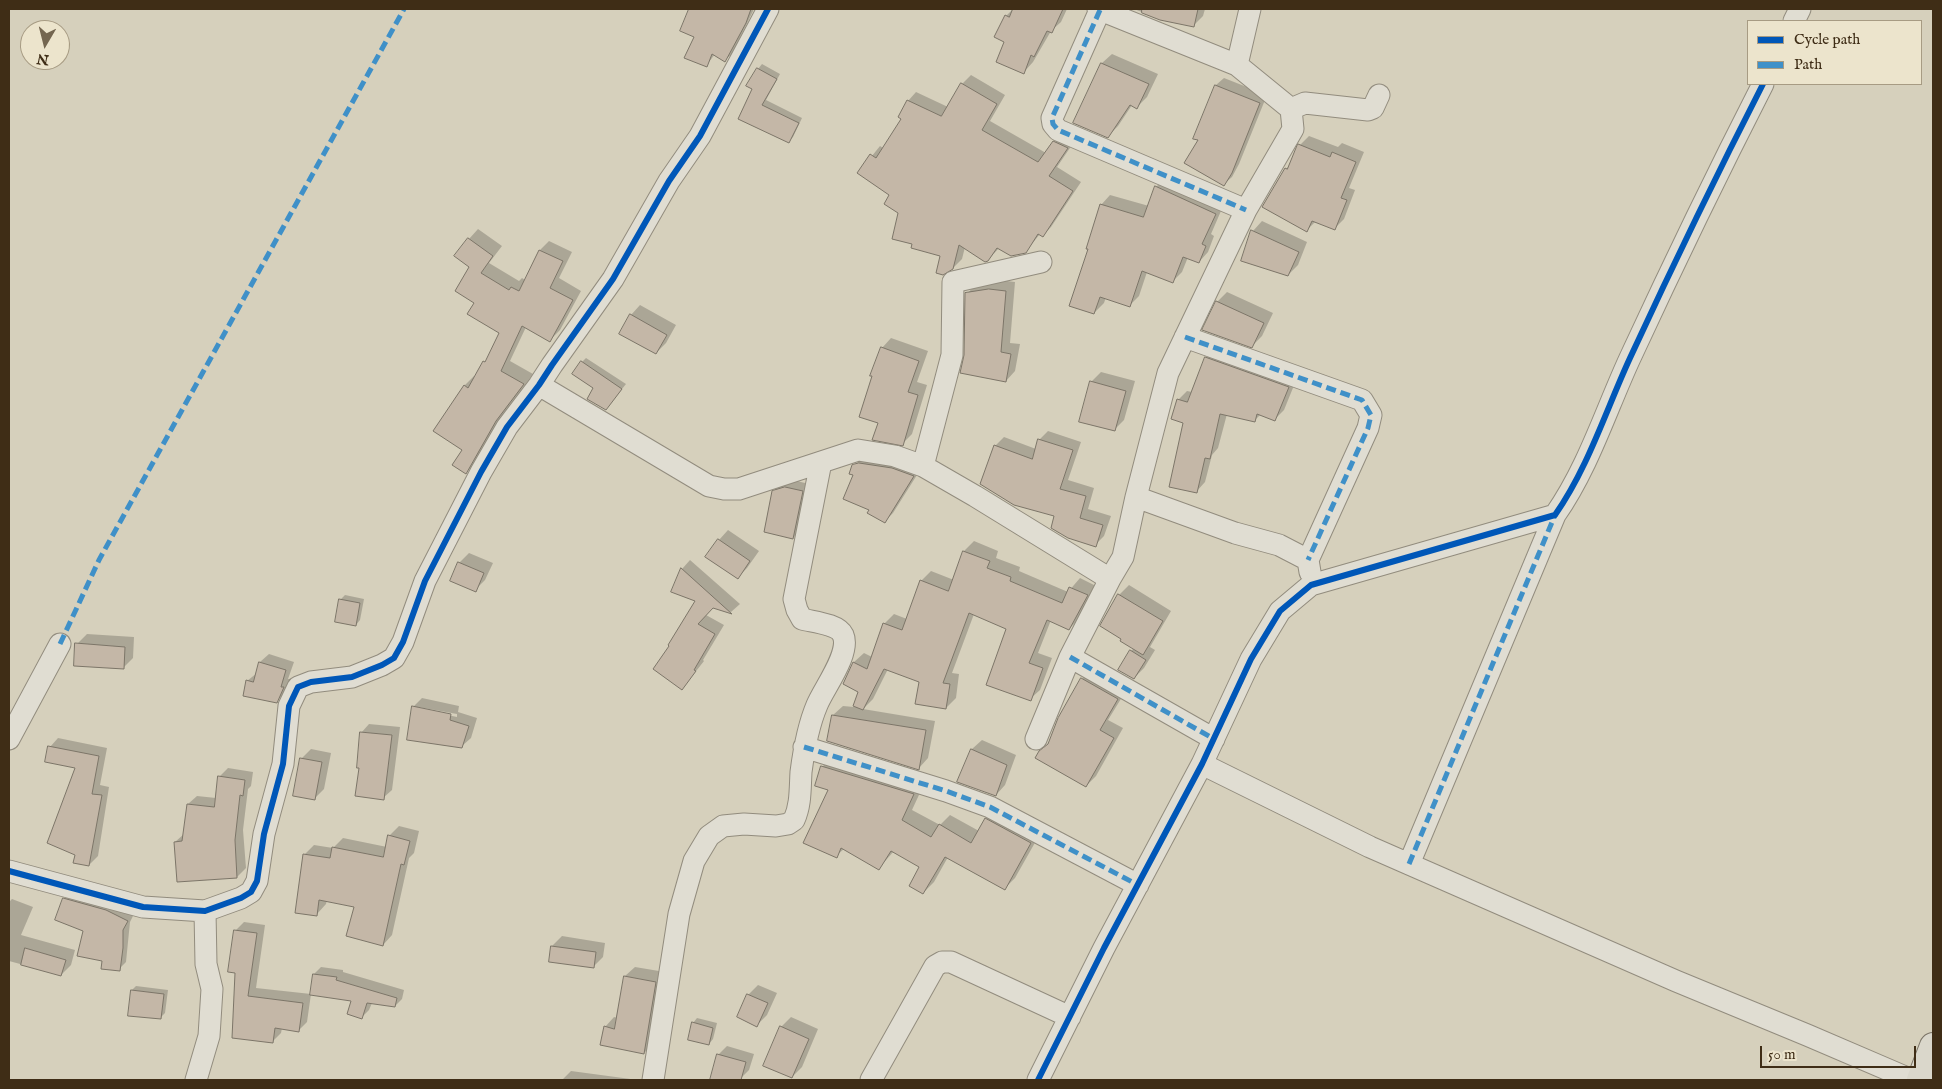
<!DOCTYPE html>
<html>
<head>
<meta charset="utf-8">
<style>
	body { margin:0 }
	#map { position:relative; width:1942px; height:1089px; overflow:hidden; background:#d6d0bc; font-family:"IM FELL English",serif }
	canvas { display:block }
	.frame { position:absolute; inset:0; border:10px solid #3f2d16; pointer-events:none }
	.legend { position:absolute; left:1747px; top:20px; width:175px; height:65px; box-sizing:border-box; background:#ece4cc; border:1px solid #a79b83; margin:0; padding:6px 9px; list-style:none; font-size:15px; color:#3f2d16 }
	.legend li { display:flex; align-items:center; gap:10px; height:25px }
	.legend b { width:25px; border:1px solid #a79b83 }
	.north { position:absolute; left:20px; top:20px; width:50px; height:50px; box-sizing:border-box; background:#ece4cc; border:1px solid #a79b83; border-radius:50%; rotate:188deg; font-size:14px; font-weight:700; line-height:20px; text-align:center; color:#3f2d16 }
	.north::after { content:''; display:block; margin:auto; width:18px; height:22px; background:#746650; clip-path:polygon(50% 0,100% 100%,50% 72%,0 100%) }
	.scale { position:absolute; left:1760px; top:1046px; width:156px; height:22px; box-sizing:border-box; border:2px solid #3f2d16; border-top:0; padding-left:6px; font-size:15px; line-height:18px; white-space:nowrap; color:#3f2d16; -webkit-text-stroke:4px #ece4cc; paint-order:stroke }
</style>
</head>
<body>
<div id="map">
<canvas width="1942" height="1089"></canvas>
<div class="frame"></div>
<ul class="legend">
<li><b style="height:6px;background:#0057b8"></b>Cycle path</li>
<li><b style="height:6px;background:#3f90c8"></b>Path</li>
</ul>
<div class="north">N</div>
<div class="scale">50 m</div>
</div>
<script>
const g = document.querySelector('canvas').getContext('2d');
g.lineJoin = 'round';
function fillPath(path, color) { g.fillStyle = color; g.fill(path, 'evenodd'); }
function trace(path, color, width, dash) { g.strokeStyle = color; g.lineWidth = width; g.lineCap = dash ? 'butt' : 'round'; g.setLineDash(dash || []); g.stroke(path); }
const shadow = new Path2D(`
	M 691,9 L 708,9 L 715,12 L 716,9 L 754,9 L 732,54 L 725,60 L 715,54 L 706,66 L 695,36 L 689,10 Z
	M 1013,9 L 1067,9 L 1061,22 L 1051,31 L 1033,62 L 1024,72 L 1006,41 L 1006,16 Z
	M 1134,9 L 1205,9 L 1203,16 L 1193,26 L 1160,19 Z
	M 1112,54 L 1158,74 L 1147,97 L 1137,107 L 1132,105 L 1118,126 L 1108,136 L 1074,122 L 1102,63 Z
	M 762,64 L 780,74 L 766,100 L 802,118 L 793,137 L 789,141 L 740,118 L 754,88 L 758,69 Z
	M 971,75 L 1005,95 L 990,121 L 1046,153 L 1062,133 L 1076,139 L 1057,167 L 1081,182 L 1051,227 L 1042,236 L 1040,234 L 1026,251 L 999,248 L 988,260 L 965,247 L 962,259 L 953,268 L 942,256 L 914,244 L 891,195 L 859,172 L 880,146 L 883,148 L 903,118 L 908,101 L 916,92 L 948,107 L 962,84 Z
	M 1224,78 L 1267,95 L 1239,164 L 1232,177 L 1224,184 L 1199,140 L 1195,138 L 1216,85 Z
	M 1309,136 L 1338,147 L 1342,143 L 1364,152 L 1349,188 L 1355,190 L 1344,219 L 1334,229 L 1316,221 L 1307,230 L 1286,169 L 1292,163 L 1300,145 Z
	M 1166,177 L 1224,204 L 1211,234 L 1214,236 L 1208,252 L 1199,262 L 1188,257 L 1182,272 L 1172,282 L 1147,272 L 1139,296 L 1129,306 L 1106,297 L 1104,303 L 1094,313 L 1089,249 L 1101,205 L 1110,195 L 1149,206 L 1156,187 Z
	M 1262,221 L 1307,242 L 1298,265 L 1288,275 L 1253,231 Z
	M 478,229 L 502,246 L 489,263 L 519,281 L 522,278 L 525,280 L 540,250 L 549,241 L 572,252 L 559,278 L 581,291 L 560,330 L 550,340 L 526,327 L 510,361 L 533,374 L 506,410 L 475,463 L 466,473 L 464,449 L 435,431 L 465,385 L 474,376 L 475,377 L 489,357 L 500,333 L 476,303 L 469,239 Z
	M 999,280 L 1015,282 L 1010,343 L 1020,344 L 1015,371 L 1006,381 L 966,356 L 967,294 L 976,284 Z
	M 1227,292 L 1273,313 L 1262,336 L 1252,346 L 1217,302 Z
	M 640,305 L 676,325 L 666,343 L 656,353 L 631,315 Z
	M 891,338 L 928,351 L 917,382 L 927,385 L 912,434 L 902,444 L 879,422 L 882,348 Z
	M 1215,349 L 1297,378 L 1284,410 L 1275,419 L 1261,414 L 1254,421 L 1227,414 L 1218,448 L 1212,455 L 1205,482 L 1196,492 L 1184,422 L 1178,400 L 1187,391 L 1192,392 L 1206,358 Z
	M 586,358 L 626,384 L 606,409 L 582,362 Z
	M 1101,372 L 1135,381 L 1124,420 L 1114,430 L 1091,382 Z
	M 1048,431 L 1081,442 L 1068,480 L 1094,488 L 1088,509 L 1111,516 L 1104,536 L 1095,545 L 1056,515 L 995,446 L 1004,437 L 1036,449 L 1039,440 Z
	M 863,457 L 922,467 L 893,513 L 884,522 L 871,509 L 854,474 L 854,466 Z
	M 793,480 L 809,484 L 800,531 L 793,538 L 773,492 L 781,484 Z
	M 728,530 L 759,551 L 747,568 L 738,577 L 719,540 Z
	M 974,541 L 998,551 L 996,558 L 1020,567 L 1019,571 L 1068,592 L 1080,578 L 1096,586 L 1079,619 L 1069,629 L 1051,620 L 1038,653 L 1052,658 L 1040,690 L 1030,699 L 1008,628 L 974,614 L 952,673 L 959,674 L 956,698 L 946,708 L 921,681 L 888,669 L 873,699 L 863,709 L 935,721 L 928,758 L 919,768 L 833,715 L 843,706 L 854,707 L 860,691 L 844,683 L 854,662 L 864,653 L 872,657 L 884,624 L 894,614 L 907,619 L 921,581 L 931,571 L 954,580 L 964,551 Z
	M 469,553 L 493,563 L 485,580 L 475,590 L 459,563 Z
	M 690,560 L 740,604 L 731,612 L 713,607 L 706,615 L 724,625 L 703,660 L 704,661 L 682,689 L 671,646 L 697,601 L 682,569 Z
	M 1129,585 L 1171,611 L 1150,647 L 1155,650 L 1144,668 L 1134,678 L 1131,651 L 1134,648 L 1119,595 Z
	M 345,595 L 364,599 L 360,620 L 356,625 L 340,600 Z
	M 87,634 L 134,637 L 133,658 L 123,668 L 77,644 Z
	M 269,654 L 294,662 L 288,679 L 291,679 L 285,693 L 277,701 L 247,681 L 257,673 L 260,662 Z
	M 1092,669 L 1127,689 L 1108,720 L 1123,728 L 1096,776 L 1086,786 L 1040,752 L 1050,742 L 1059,719 L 1082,679 Z
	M 422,698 L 459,706 L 458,712 L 477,718 L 471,738 L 462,746 L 413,707 ZM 418,707 L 457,714 L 457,717 L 418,709 Z
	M 369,724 L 400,727 L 392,790 L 383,798 L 361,767 L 361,733 Z
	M 58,738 L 107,748 L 100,785 L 109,787 L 98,856 L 89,865 L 76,854 L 76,767 L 50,747 Z
	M 982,740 L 1016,755 L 1005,785 L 996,795 L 958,781 L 972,749 Z
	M 311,749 L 331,753 L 324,789 L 314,799 L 301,759 Z
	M 833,756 L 924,784 L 912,810 L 940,825 L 950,815 L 979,831 L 986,819 L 996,809 L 1041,832 L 1015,878 L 1005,888 L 948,857 L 934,882 L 923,893 L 921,867 L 894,851 L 879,868 L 845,848 L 836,856 L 829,789 L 817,785 L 823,766 Z
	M 228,768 L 253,772 L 251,786 L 248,789 L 243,830 L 246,868 L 237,877 L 175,842 L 184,834 L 188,804 L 197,796 L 216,798 L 219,777 Z
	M 399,826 L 419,831 L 414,853 L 409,858 L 392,935 L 383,945 L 356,906 L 327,900 L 326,904 L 317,914 L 304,855 L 314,845 L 333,848 L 343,838 L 387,847 L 389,836 Z
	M 71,892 L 134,914 L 130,922 L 126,962 L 119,969 L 103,961 L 64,899 Z
	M 12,899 L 33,907 L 21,935 L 75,950 L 71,965 L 61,975 L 9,961 L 9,902 Z
	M 244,922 L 265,925 L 256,988 L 311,994 L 314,974 L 321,967 L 343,970 L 343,972 L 404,990 L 402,999 L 395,1006 L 372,1003 L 369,1010 L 362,1017 L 353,1000 L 311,994 L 307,1022 L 298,1031 L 282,1028 L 281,1033 L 272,1042 L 233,1037 L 236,972 L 235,931 Z
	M 562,936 L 605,943 L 603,957 L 593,967 L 552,946 Z
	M 635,967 L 665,972 L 654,1043 L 644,1053 L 605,1027 L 614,1017 L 618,1018 L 625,976 Z
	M 758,985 L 777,993 L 767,1015 L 757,1025 L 748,995 Z
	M 136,986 L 168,990 L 165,1013 L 160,1018 L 132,990 Z
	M 791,1017 L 818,1029 L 802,1067 L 792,1077 L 781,1027 Z
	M 697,1018 L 717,1023 L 713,1039 L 709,1044 L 693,1023 Z
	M 727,1046 L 754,1054 L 749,1070 L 739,1080 L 711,1080 L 719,1054 Z
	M 571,1071 L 638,1080 L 562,1080 Z`);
const building = new Path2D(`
	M 689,9 L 751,9 L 746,23 L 725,62 L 712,54 L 707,67 L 684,58 L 694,37 L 680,31 Z
	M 1013,9 L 1063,9 L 1052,33 L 1047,31 L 1034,57 L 1031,55 L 1024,74 L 996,62 L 1004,42 L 994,37 L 1005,15 L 1009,17 Z
	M 1142,9 L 1198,9 L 1194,27 L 1160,20 L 1142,13 Z
	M 1101,63 L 1149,84 L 1137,109 L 1130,105 L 1108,138 L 1073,123 Z
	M 757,68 L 777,79 L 762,105 L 799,123 L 789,143 L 738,119 L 752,89 L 746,86 Z
	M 961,83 L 997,104 L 982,130 L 1038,162 L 1053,141 L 1068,148 L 1049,176 L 1073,191 L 1043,237 L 1038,234 L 1026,253 L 1011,256 L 997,248 L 988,261 L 985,262 L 959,245 L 953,269 L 943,275 L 936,273 L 940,256 L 911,248 L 912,244 L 892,239 L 898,213 L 884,204 L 889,195 L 857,173 L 870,154 L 876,158 L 901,119 L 898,117 L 907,100 L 941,116 Z
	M 1215,85 L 1260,103 L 1232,173 L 1224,186 L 1184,163 L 1198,140 L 1193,139 Z
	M 1298,144 L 1330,157 L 1332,152 L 1356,162 L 1341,198 L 1347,200 L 1335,230 L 1312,221 L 1307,232 L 1262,207 L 1285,168 L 1287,169 Z
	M 1155,186 L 1216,214 L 1202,244 L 1206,246 L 1199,263 L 1183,257 L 1173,283 L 1142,271 L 1130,307 L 1100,297 L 1094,314 L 1069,306 L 1088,249 L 1086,249 L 1100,204 L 1143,217 Z
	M 1251,230 L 1299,252 L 1288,276 L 1241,261 Z
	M 468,238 L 493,256 L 481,273 L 509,290 L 511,287 L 519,291 L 539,250 L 563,261 L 550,288 L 573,300 L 550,342 L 522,326 L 501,371 L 524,384 L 496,421 L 466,474 L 452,465 L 462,450 L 433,431 L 464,385 L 468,388 L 483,361 L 485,362 L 499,333 L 467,314 L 474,303 L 455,291 L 469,267 L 454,256 Z
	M 989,289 L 1006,291 L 1001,352 L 1011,354 L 1006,382 L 960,373 L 964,355 L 965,293 Z
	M 1216,301 L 1264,323 L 1252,348 L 1202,330 Z
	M 630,314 L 667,335 L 656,354 L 619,334 Z
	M 881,347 L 919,361 L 908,392 L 918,395 L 903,446 L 872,440 L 878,423 L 859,417 L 872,376 L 870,376 Z
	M 1205,357 L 1289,387 L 1275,421 L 1257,414 L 1255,422 L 1220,414 L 1210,459 L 1205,458 L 1197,493 L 1169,487 L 1183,423 L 1171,419 L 1177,399 L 1187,402 Z
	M 581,361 L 622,389 L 606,410 L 587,399 L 593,388 L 572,374 Z
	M 1090,381 L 1126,391 L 1115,431 L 1079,422 Z
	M 1038,439 L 1073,450 L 1060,489 L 1086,496 L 1080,518 L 1103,525 L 1096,547 L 1068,538 L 1051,528 L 1054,516 L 1014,505 L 980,484 L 994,445 L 1032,459 Z
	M 859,463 L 892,468 L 914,476 L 885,523 L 867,513 L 869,510 L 843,499 L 853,475 L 849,474 L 852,465 Z
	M 785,487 L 803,491 L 793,539 L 764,532 L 772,491 Z
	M 718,539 L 750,561 L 738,579 L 705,557 Z
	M 963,551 L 990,561 L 987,568 L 1011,577 L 1010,581 L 1062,603 L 1069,587 L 1088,595 L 1069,630 L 1047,620 L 1029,663 L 1043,668 L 1031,701 L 986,685 L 1006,629 L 969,613 L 943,683 L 950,684 L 946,709 L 915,704 L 919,682 L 884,669 L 863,710 L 853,706 L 858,692 L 843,684 L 853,662 L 867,669 L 883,623 L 902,630 L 920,580 L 948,591 Z
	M 458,562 L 484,573 L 476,592 L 450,581 Z
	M 681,568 L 732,614 L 713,608 L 698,624 L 715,634 L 694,670 L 696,671 L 682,690 L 653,669 L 669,646 L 668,645 L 695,601 L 671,592 Z
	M 1118,594 L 1163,621 L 1143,655 L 1120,641 L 1121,639 L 1100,626 Z
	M 339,599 L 360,603 L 356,626 L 335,622 Z
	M 75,643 L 125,647 L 124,669 L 74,666 Z
	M 1130,650 L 1146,660 L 1134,679 L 1118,670 Z
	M 259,662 L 286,670 L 281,687 L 284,687 L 277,703 L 243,696 L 246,680 L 253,682 Z
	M 1081,678 L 1118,699 L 1100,730 L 1114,738 L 1086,787 L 1035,758 L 1039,751 L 1048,744 L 1058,718 Z
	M 412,706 L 451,714 L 450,720 L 469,726 L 462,748 L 407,740 Z
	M 832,715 L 926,730 L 919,770 L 827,741 Z
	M 360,732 L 392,735 L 384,800 L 355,796 L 359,768 L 357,768 Z
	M 48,746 L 99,756 L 92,794 L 102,795 L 89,866 L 73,863 L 75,855 L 47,843 L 75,768 L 45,762 Z
	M 971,749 L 1007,765 L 996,796 L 957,782 Z
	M 300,758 L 322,762 L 315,800 L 293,796 Z
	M 821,766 L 914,794 L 902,820 L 931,837 L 939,824 L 971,843 L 985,818 L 1031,843 L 1005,890 L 945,857 L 923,894 L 909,886 L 919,867 L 891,851 L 879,870 L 841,848 L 837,858 L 803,843 L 828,790 L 815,786 Z
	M 218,776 L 245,780 L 243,796 L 240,795 L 235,840 L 237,878 L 177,882 L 174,842 L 182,841 L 187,804 L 214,807 Z
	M 388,835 L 410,841 L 404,865 L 401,864 L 383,946 L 346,936 L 354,907 L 319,900 L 317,916 L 295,913 L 303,854 L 330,858 L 332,847 L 383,857 Z
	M 63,898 L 106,910 L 128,921 L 123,930 L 123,948 L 120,971 L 101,969 L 102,961 L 77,956 L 83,931 L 55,920 Z
	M 234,930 L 257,933 L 248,996 L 303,1003 L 299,1032 L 275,1028 L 273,1043 L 232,1038 L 235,973 L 228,972 Z
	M 551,946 L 596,952 L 594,968 L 549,962 Z
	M 25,948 L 66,960 L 61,976 L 21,965 Z
	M 313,974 L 337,977 L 336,980 L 397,998 L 395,1007 L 367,1003 L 362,1019 L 347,1014 L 351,1001 L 310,995 Z
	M 624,976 L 656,982 L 644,1054 L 600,1045 L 604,1026 L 614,1029 Z
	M 131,990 L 164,994 L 161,1019 L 128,1016 Z
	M 747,994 L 768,1003 L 757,1027 L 737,1017 Z
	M 692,1022 L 713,1028 L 709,1045 L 688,1040 Z
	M 780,1026 L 809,1039 L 792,1078 L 763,1066 Z
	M 717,1054 L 746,1062 L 741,1080 L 710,1080 Z`);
const minor = new Path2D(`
	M 1098,9 L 1237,65
	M 1100,10 L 1052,118 L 1053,124 L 1058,130 L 1246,210
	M 1794,21 L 1800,9
	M 1291,109 L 1305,103 L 1368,110 L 1373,108 L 1379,95
	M 1185,337 L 1362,400 L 1371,415 L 1368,428 L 1308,560
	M 539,385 L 709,486 L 724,489 L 739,489 L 858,450 L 895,456 L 923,466 L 975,496 L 1110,579
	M 923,466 L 952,355 L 953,282 L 1041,262
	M 1136,497 L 1235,533 L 1279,545 L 1308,560 L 1310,572
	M 1070,657 L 1214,739
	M 9,739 L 60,644
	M 1036,739 L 1070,657 L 1110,579 L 1123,557 L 1136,497 L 1168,373 L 1246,210 L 1293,129 L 1291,109 L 1237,65 L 1250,9
	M 804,747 L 946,791 L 990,807 L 1138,885
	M 1202,764 L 1370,847 L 1676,981 L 1807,1035 L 1912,1080
	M 1409,864 L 1555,515
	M 9,871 L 143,907 L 205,911 L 241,898 L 251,892 L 257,881 L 264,834 L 283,764 L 289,706 L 298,687 L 311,682 L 352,677 L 382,665 L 394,658 L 403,642 L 425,581 L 481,472 L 507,427 L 539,385 L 552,365 L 613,279 L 669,181 L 700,136 L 768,9
	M 196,1080 L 209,1036 L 212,989 L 206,964 L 205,911
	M 653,1080 L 679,914 L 694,861 L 709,836 L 723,826 L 744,824 L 776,826 L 788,824 L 794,820 C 801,805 800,788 801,772 C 804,749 808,726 817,705 C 824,688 851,653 843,635 C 838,624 813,622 802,619 L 797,610 L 794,599 L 821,462
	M 871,1080 L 935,966 L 942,962 L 951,962 L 1070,1017
	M 1038,1080 L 1104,948 L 1202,764 L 1251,659 L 1280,611 L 1311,585 L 1555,515 C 1588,468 1606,410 1630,358 C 1673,265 1717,174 1763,84`);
const major = new Path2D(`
	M 1920,1080 L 1933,1046`);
const quiet = new Path2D(`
	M 1100,10 L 1052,118 L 1053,124 L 1058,130 L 1246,210
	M 1185,337 L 1362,400 L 1371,415 L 1368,428 L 1308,560
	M 60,644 L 99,560 L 404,9
	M 1070,657 L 1214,739
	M 804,747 L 946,791 L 990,807 L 1138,885
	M 1409,864 L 1555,515`);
const cycleway = new Path2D(`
	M 9,871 L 143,907 L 205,911 L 241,898 L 251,892 L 257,881 L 264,834 L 283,764 L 289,706 L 298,687 L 311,682 L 352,677 L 382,665 L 394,658 L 403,642 L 425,581 L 481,472 L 507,427 L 539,385 L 552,365 L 613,279 L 669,181 L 700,136 L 768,9
	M 1038,1080 L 1104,948 L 1202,764 L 1251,659 L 1280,611 L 1311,585 L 1555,515 C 1588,468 1606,410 1630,358 C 1673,265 1717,174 1763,84`);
fillPath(shadow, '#0003');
fillPath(building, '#c4b7a7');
trace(building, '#7c7568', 1);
trace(minor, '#928c7e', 23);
trace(major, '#7c7568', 28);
trace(minor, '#e0ddd2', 21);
trace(major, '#dad7cb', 26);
trace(quiet, '#3f90c8', 5, [10, 5]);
trace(cycleway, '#0057b8', 6);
</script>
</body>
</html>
